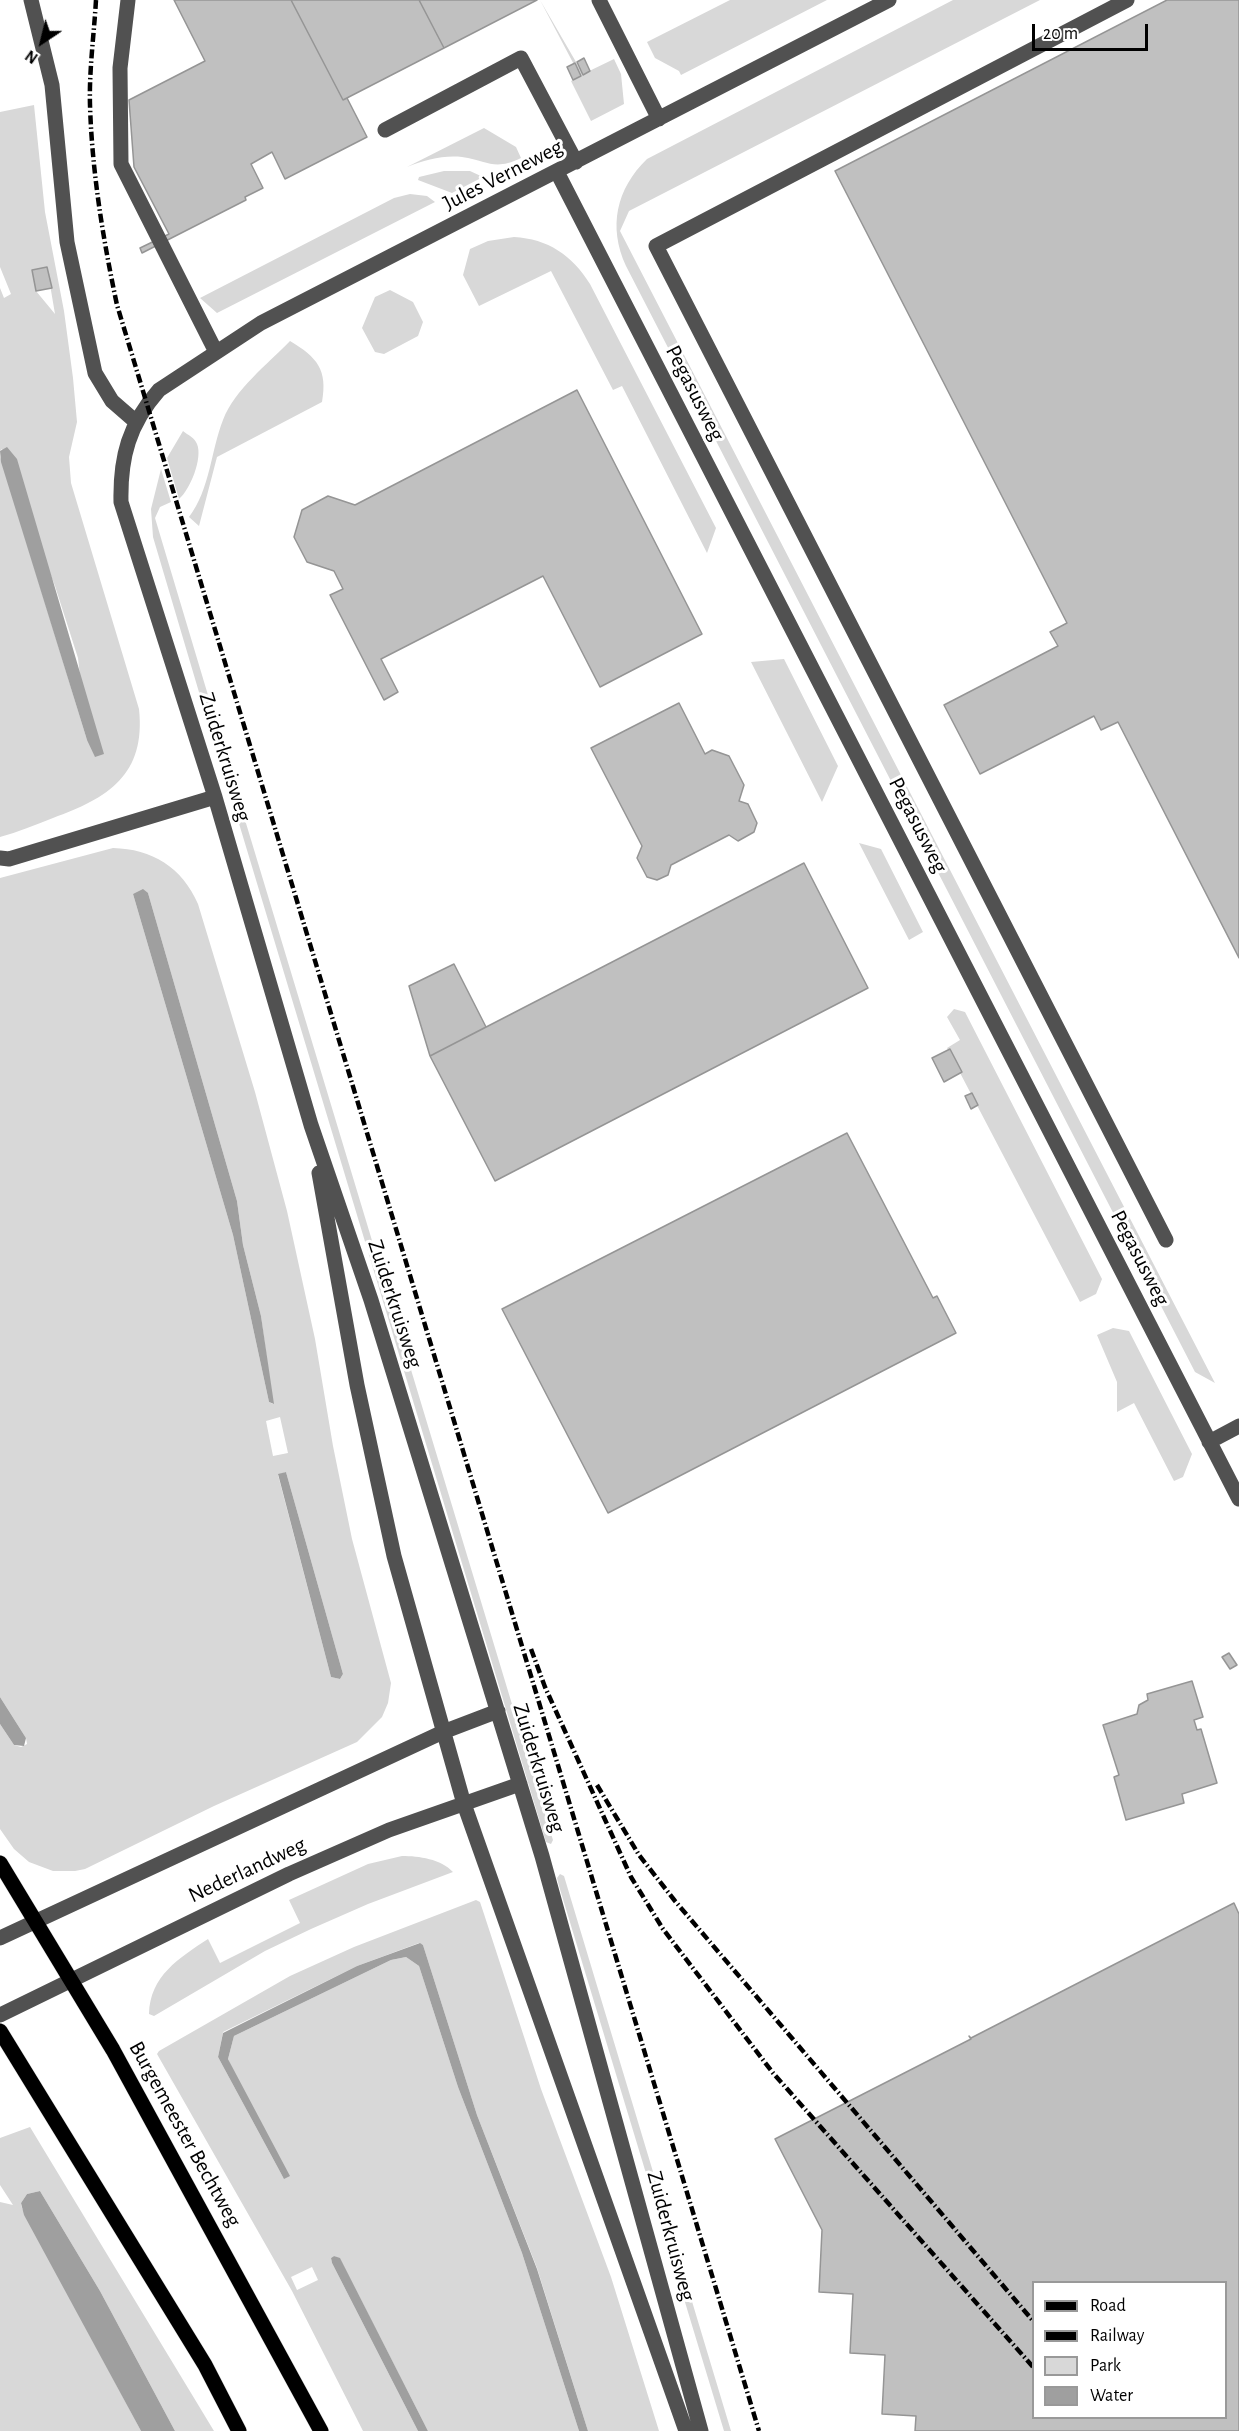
<!DOCTYPE html>
<html>
<head>
<meta charset="utf-8">
<style>
	body { margin:0 }
	#map { position:relative; width:1239px; height:2431px; overflow:hidden; background:#fff; font-family:"Alegreya Sans",sans-serif }
	canvas { display:block }
	.legend { position:absolute; left:1032px; top:2281px; width:195px; height:138px; box-sizing:border-box; background:#fff; border:2px solid #999; margin:0; padding:8px 10px; list-style:none; font-size:18px; color:#000 }
	.legend li { display:flex; align-items:center; gap:12px; height:30px }
	.legend b { width:30px; border:2px solid #999 }
	.north { position:absolute; left:12px; top:12px; width:60px; height:60px; -webkit-text-stroke:4px #fff; paint-order:stroke; rotate:215deg; font-size:16px; font-weight:700; line-height:24px; text-align:center; color:#000 }
	.north::after { content:''; display:block; margin:auto; width:21px; height:27px; background:#000; clip-path:polygon(50% 0,100% 100%,50% 72%,0 100%) }
	.scale { position:absolute; left:1032px; top:24px; width:116px; height:27px; box-sizing:border-box; border:3px solid #000; border-top:0; padding-left:8px; font-size:18px; line-height:21px; white-space:nowrap; color:#000; -webkit-text-stroke:4px #fff; paint-order:stroke }
</style>
</head>
<body>
<div id="map">
<canvas width="1239" height="2431"></canvas>
<ul class="legend">
<li><b style="height:8px;background:#000"></b>Road</li>
<li><b style="height:8px;background:#000"></b>Railway</li>
<li><b style="height:16px;background:#d8d8d8"></b>Park</li>
<li><b style="height:16px;background:#9f9f9f"></b>Water</li>
</ul>
<div class="north">N</div>
<div class="scale">20 m</div>
</div>
<script>
const g = document.querySelector('canvas').getContext('2d');
g.lineJoin = 'round';
function fillPath(path, color) { g.fillStyle = color; g.fill(path, 'evenodd'); }
function trace(path, color, width, dash) { g.strokeStyle = color; g.lineWidth = width; g.lineCap = dash ? 'butt' : 'round'; g.setLineDash(dash || []); g.stroke(path); }
function drawText(font, color, halo, rows, align = 'center') {
  g.font = font + ' "Alegreya Sans",sans-serif'; g.lineWidth = 6; g.setLineDash([]); g.textBaseline = 'middle'; g.strokeStyle = halo; g.fillStyle = color; for (const [text, x, y, turn = 0] of rows) {
    g.save(); g.translate(x, y); g.rotate((+turn || 0) * Math.PI / 180); g.textAlign = isNaN(turn) ? turn : align; if (halo) g.strokeText(text, 0, 0); g.fillText(text, 0, 0); g.restore();
  }
}
const green = new Path2D(`
	M 540,0 L 583,74 L 614,59 L 621,74 L 624,104 L 591,121 L 571,81 L 580,76 Z
	M 730,0 L 827,0 L 681,75 L 679,71 L 655,58 L 647,42 Z
	M 953,0 L 1040,0 L 629,211 L 620,231 L 1215,1383 L 1195,1372 L 626,266 C 608,227 616,189 647,159 Z
	M 34,105 L 45,212 L 64,311 L 73,378 L 77,422 L 69,457 L 71,483 L 139,709 C 146,775 108,798 53,818 C 35,825 18,832 0,837 L 0,456 L 87,740 L 78,658 L 55,586 L 2,449 L 0,451 L 0,288 L 4,298 L 11,294 L 0,267 L 0,112 ZM 47,267 L 55,314 L 36,291 L 32,270 Z
	M 484,128 L 516,147 L 521,158 C 494,171 489,161 462,157 C 443,155 425,160 407,167 Z
	M 444,171 L 470,171 L 483,177 L 452,193 L 418,180 L 419,177 Z
	M 410,194 L 427,196 L 435,202 L 217,313 L 200,298 L 394,198 Z
	M 514,237 C 548,239 572,255 590,284 L 716,528 L 707,553 L 622,386 L 613,390 L 551,271 L 479,306 L 463,275 L 470,249 L 488,241 Z
	M 390,290 L 413,302 L 423,322 L 418,336 L 384,354 L 375,352 L 362,328 L 375,297 Z
	M 290,341 C 317,357 328,370 322,402 L 217,457 L 199,526 L 189,517 C 210,490 211,450 223,420 C 235,389 267,365 290,341 Z
	M 183,431 C 188,435 195,438 197,444 C 203,458 190,490 179,499 L 167,458 Z
	M 161,469 L 171,502 L 160,507 L 155,518 L 231,772 L 225,780 L 153,537 L 151,509 Z
	M 784,659 L 838,766 L 822,802 L 751,662 Z
	M 234,796 L 239,800 L 553,1840 L 551,1844 L 546,1842 L 231,797 Z
	M 859,843 L 881,849 L 923,932 L 909,940 Z
	M 113,848 C 152,849 182,867 198,904 L 255,1092 L 287,1211 L 315,1339 L 333,1446 L 352,1539 L 391,1683 L 388,1703 L 382,1717 L 357,1742 L 214,1806 L 85,1869 L 75,1871 L 53,1871 L 29,1862 L 14,1849 L 0,1829 L 0,1724 L 14,1745 L 21,1747 L 27,1744 L 26,1738 L 0,1697 L 0,878 ZM 148,893 L 237,1201 L 243,1245 L 261,1316 L 273,1404 L 269,1402 L 233,1235 L 133,894 ZM 280,1417 L 288,1453 L 273,1456 L 266,1421 ZM 286,1472 L 343,1674 L 340,1679 L 331,1677 L 278,1475 Z
	M 954,1009 L 965,1012 L 1102,1279 L 1096,1294 L 1080,1302 L 947,1048 L 960,1040 L 947,1017 Z
	M 1113,1328 L 1129,1331 L 1192,1454 L 1183,1477 L 1174,1481 L 1134,1403 L 1117,1412 L 1117,1382 L 1097,1335 Z
	M 402,1856 C 419,1856 441,1859 453,1872 L 368,1904 L 311,1929 L 265,1951 L 154,2016 L 149,2014 C 150,1976 179,1958 208,1939 L 220,1963 L 300,1923 L 289,1900 L 368,1864 Z
	M 560,1874 L 564,1876 L 731,2431 L 724,2431 L 559,1886 L 557,1878 Z
	M 476,1900 L 480,1902 L 484,1914 L 541,2089 L 611,2277 L 659,2431 L 588,2431 L 537,2268 L 477,2115 L 423,1945 L 419,1943 L 357,1966 L 223,2032 L 218,2057 L 284,2179 L 228,2059 L 234,2036 L 391,1960 L 406,1957 L 419,1966 L 458,2087 L 522,2253 L 579,2431 L 428,2431 L 340,2259 L 334,2256 L 331,2258 L 332,2263 L 418,2431 L 363,2431 L 292,2291 L 157,2054 L 159,2051 L 290,1976 L 354,1947 ZM 312,2267 L 318,2280 L 297,2290 L 291,2277 Z
	M 30,2127 L 214,2431 L 175,2431 L 100,2291 L 40,2191 L 27,2194 L 21,2203 L 22,2208 L 141,2431 L 0,2431 L 0,2202 L 13,2205 L 0,2185 L 0,2138 Z`);
const water = new Path2D(`
	M 7,447 L 17,459 L 104,754 L 95,757 L 87,740 L 1,462 L 0,451 Z
	M 143,889 L 148,893 L 237,1201 L 243,1245 L 261,1316 L 274,1404 L 269,1402 L 233,1235 L 133,894 Z
	M 286,1472 L 343,1674 L 340,1679 L 331,1677 L 278,1474 Z
	M 0,1697 L 26,1738 L 24,1746 L 14,1745 L 0,1724 Z
	M 420,1943 L 423,1945 L 477,2115 L 537,2269 L 588,2431 L 579,2431 L 522,2253 L 458,2087 L 419,1966 L 406,1957 L 391,1960 L 234,2036 L 228,2059 L 290,2176 L 284,2179 L 218,2057 L 223,2033 L 357,1966 Z
	M 40,2191 L 100,2291 L 175,2431 L 141,2431 L 24,2215 L 21,2203 L 27,2194 Z
	M 334,2256 L 340,2258 L 428,2431 L 418,2431 L 332,2263 L 331,2258 Z`);
const building = new Path2D(`
	M 174,0 L 291,0 L 343,100 L 347,98 L 367,137 L 285,179 L 272,152 L 251,164 L 263,188 L 245,197 L 246,200 L 142,253 L 140,248 L 169,234 L 134,167 L 129,100 L 205,61 Z
	M 291,0 L 419,0 L 444,48 L 343,100 Z
	M 419,0 L 537,0 L 444,48 Z
	M 1167,0 L 1239,0 L 1239,958 L 1118,722 L 1101,730 L 1094,716 L 980,774 L 944,705 L 1058,646 L 1050,632 L 1067,623 L 835,171 Z
	M 584,58 L 590,71 L 583,75 L 577,62 Z
	M 575,63 L 581,76 L 573,80 L 567,67 Z
	M 47,267 L 52,288 L 36,291 L 32,270 Z
	M 577,390 L 702,634 L 600,687 L 543,576 L 381,659 L 398,692 L 384,700 L 330,595 L 343,589 L 334,571 L 307,562 L 294,537 L 302,510 L 328,496 L 355,505 Z
	M 679,703 L 705,754 L 712,750 L 729,756 L 744,785 L 739,801 L 748,804 L 757,823 L 754,832 L 738,841 L 729,835 L 671,865 L 668,875 L 657,880 L 647,877 L 637,858 L 642,846 L 591,748 Z
	M 804,863 L 868,988 L 495,1181 L 430,1056 Z
	M 454,964 L 486,1027 L 430,1056 L 409,986 Z
	M 950,1049 L 962,1072 L 944,1082 L 932,1058 Z
	M 972,1093 L 978,1105 L 971,1109 L 965,1096 Z
	M 847,1133 L 933,1298 L 937,1296 L 956,1333 L 608,1513 L 502,1309 Z
	M 1229,1653 L 1237,1665 L 1230,1669 L 1222,1657 Z
	M 1192,1681 L 1203,1717 L 1194,1720 L 1197,1730 L 1201,1729 L 1217,1783 L 1182,1794 L 1184,1803 L 1126,1820 L 1114,1777 L 1119,1775 L 1103,1725 L 1137,1714 L 1139,1705 L 1148,1700 L 1147,1694 Z
	M 1234,1903 L 1239,1914 L 1239,2431 L 915,2431 L 916,2416 L 882,2414 L 885,2355 L 850,2353 L 853,2294 L 819,2292 L 822,2230 L 775,2139 L 971,2039 L 969,2036 L 971,2038 ZM 1034,2282 L 1226,2282 L 1226,2418 L 1034,2418 Z`);
const minor = new Path2D(`
	M 31,0 L 52,85 L 67,242 L 95,373 L 112,401 L 135,421
	M 128,0 L 120,68 L 121,164 L 216,352
	M 599,0 L 659,119
	M 1127,0 L 656,246 L 1166,1240
	M 385,130 L 521,58 L 576,162
	M 557,172 L 1239,1499
	M 0,858 L 9,859 L 215,797
	M 319,1173 L 357,1385 L 394,1556 L 464,1804 L 686,2431
	M 1209,1442 L 1239,1426
	M 0,1938 L 443,1732 L 498,1711
	M 0,2015 L 289,1874 L 389,1830 L 520,1784
	M 701,2431 L 542,1856 L 371,1300 L 311,1125 L 215,797 L 121,502 C 120,457 129,424 159,390 L 261,323 L 889,0`);
const major = new Path2D(`
	M 0,1863 L 113,2050 L 321,2431
	M 0,2031 L 205,2365 L 239,2431`);
const rail = new Path2D(`
	M 96,0 C 94,35 89,70 90,105 C 92,172 103,239 117,305 L 759,2431
	M 531,1649 L 545,1687 L 631,1877 L 663,1929 L 773,2073 L 1034,2368
	M 597,1785 L 639,1855 L 675,1901 L 1034,2322`);
const streetNames = [
	["Jules Verneweg",503,175,-27],
	["Pegasusweg",695,393,63],
	["Zuiderkruisweg",225,757,73],
	["Pegasusweg",918,825,63],
	["Pegasusweg",1140,1258,63],
	["Zuiderkruisweg",395,1304,72],
	["Zuiderkruisweg",539,1768,73],
	["Nederlandweg",247,1870,-25],
	["Burgemeester Bechtweg",185,2134,61],
	["Zuiderkruisweg",671,2236,75]
];
fillPath(green, '#d8d8d8');
fillPath(water, '#9f9f9f');
fillPath(building, '#c0c0c0');
trace(building, '#959595', 1.5);
trace(major, '#dbdbdb', 16);
trace(minor, '#515151', 15);
trace(major, '#000', 15);
trace(rail, '#000', 4.5, [9, 3, 1.5, 3]);
drawText('22px', '#000', '#fff', streetNames);
</script>
</body>
</html>
